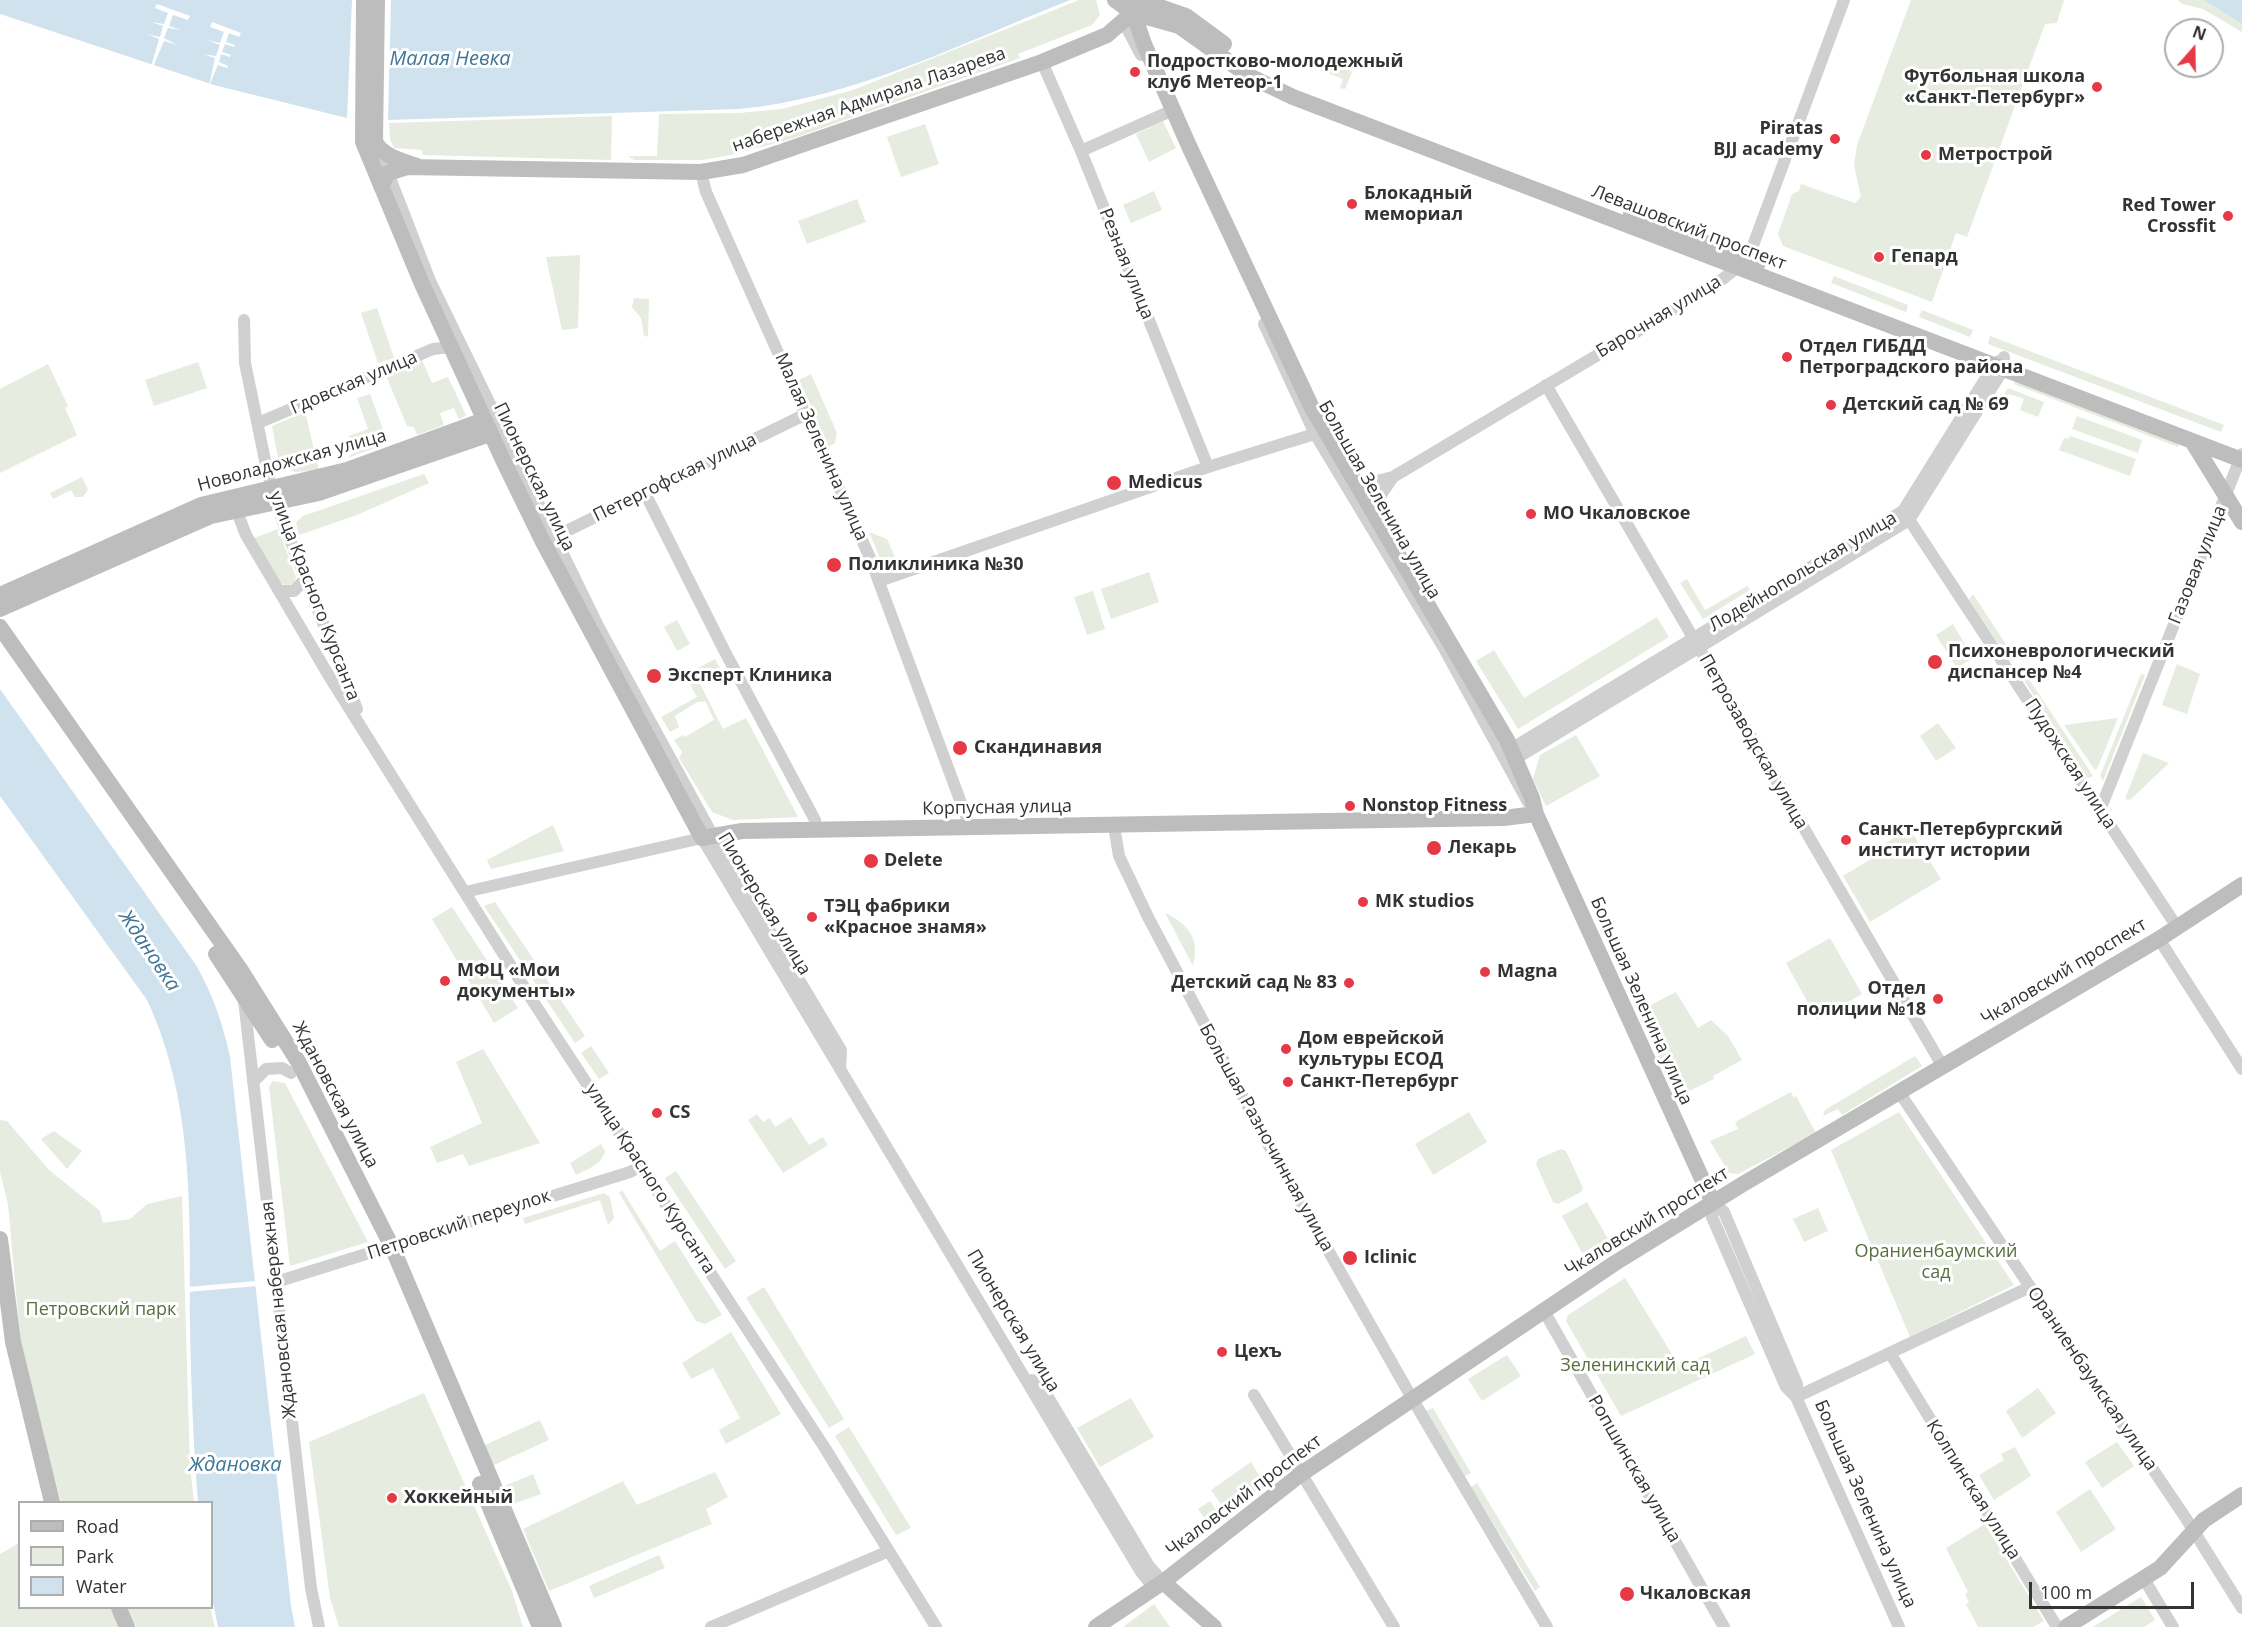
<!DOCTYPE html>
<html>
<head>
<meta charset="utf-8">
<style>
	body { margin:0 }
	#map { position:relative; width:2242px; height:1627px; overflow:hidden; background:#fff; font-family:"Open Sans",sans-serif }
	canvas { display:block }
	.legend { position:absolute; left:18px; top:1501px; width:195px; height:108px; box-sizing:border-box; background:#fff; border:2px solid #adadad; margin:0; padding:8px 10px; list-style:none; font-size:18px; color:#333 }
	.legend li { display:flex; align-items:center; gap:12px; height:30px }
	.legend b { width:30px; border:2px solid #adadad }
	.north { position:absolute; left:2164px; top:18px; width:60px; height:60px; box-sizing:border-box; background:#fff; border:2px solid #adadad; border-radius:50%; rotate:20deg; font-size:16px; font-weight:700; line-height:24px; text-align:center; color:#333 }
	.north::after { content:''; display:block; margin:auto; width:21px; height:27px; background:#e63946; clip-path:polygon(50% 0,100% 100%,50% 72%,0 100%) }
	.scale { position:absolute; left:2029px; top:1582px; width:165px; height:27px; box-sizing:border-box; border:3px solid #333; border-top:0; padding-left:8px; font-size:18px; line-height:21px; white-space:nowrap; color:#333; -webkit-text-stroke:4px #fff; paint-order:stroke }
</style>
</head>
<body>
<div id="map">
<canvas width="2242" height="1627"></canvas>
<ul class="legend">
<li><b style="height:8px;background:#bdbdbd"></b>Road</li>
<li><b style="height:16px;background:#e6ecdf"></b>Park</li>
<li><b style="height:16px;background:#cfe2ee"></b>Water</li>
</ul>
<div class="north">N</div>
<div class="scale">100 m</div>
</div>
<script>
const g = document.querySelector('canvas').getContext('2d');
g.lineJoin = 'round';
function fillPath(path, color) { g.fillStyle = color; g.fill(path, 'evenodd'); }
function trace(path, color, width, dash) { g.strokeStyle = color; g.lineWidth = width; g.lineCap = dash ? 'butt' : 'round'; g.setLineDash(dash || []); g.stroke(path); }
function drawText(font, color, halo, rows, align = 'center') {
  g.font = font + ' "Open Sans",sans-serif'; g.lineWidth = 6; g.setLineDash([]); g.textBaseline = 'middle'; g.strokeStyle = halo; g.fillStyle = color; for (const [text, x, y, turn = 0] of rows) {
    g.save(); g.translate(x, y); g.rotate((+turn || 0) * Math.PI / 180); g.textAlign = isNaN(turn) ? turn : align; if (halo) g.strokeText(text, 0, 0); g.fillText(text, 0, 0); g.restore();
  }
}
const green = new Path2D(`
	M 1079,0 L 1096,0 L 1100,15 L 1092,25 L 1018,54 L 1020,58 L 794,138 L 735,154 L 703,160 L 634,160 L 628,156 L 657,156 L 659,114 L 739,113 L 782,109 L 853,90 Z
	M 1911,0 L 2064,0 L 2057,23 L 2045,24 L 1967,237 L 1956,233 L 1932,302 L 1783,246 L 1778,234 L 1792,194 L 1799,191 L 1801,184 L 1855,203 L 1861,197 L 1854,165 L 1857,145 Z
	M 2178,0 L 2204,0 L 2242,24 L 2242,32 L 2203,9 L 2182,4 Z
	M 1296,56 L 1326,67 L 1334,61 L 1352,72 L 1345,89 L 1340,88 L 1343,79 L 1295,60 Z
	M 612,116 L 611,160 L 423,155 L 422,150 L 394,148 L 390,139 L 389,123 Z
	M 1163,121 L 1176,148 L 1149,162 L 1136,134 Z
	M 925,124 L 939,164 L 901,177 L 887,137 Z
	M 1154,191 L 1162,210 L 1131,223 L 1123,205 Z
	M 857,199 L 866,222 L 807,244 L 798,221 Z
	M 580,255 L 578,328 L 562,330 L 546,257 Z
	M 1834,276 L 1908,305 L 1906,312 L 1831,283 Z
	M 634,298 L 649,299 L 648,337 L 644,335 L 641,318 L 632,307 Z
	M 377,308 L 394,358 L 378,363 L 361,313 Z
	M 1922,310 L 1973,330 L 1970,337 L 1919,317 Z
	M 1990,336 L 2224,425 L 2221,432 L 1988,344 Z
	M 422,360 L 432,383 L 448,377 L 466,415 L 459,420 L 454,408 L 440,413 L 444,425 L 417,435 L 414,427 L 407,426 L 386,376 Z
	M 198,362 L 207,388 L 154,406 L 145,380 Z
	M 48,364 L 68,406 L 65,408 L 77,435 L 0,473 L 0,389 Z
	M 811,374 L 837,433 L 835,443 L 829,447 L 799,380 Z
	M 2016,380 L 2180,442 L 2178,447 L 2014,384 Z
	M 2008,388 L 2044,402 L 2038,417 L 2020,410 L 2024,399 L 2009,394 L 2002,405 L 1998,403 Z
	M 370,394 L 388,443 L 347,458 L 355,452 L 349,436 L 368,429 L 357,398 Z
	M 305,412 L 319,470 L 295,472 L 279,463 L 272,426 Z
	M 2077,416 L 2142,440 L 2138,453 L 2072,429 Z
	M 2070,436 L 2136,459 L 2130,476 L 2059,450 L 2064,438 L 2068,439 Z
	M 424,474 L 429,483 L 357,515 L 299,535 L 296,522 L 303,516 Z
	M 82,477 L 88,490 L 83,497 L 75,497 L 71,490 L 53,499 L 50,493 Z
	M 278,529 L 296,577 L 294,583 L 287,586 L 281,583 L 254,538 Z
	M 869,532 L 887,539 L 895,557 L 886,561 L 880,558 Z
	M 1149,572 L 1159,602 L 1111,619 L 1101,589 Z
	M 1687,579 L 1705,610 L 1747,586 L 1750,590 L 1703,619 L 1680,583 Z
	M 1093,591 L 1105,629 L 1087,635 L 1074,597 Z
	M 1973,594 L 2015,658 L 2010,661 L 1969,600 Z
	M 1657,617 L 1669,637 L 1518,729 L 1476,661 L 1494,650 L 1524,698 Z
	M 677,620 L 690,644 L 677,651 L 664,627 Z
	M 1953,624 L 1973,658 L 1957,668 L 1936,635 Z
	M 715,659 L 722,672 L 700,684 L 723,729 L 746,718 L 798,817 L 733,820 L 712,812 L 679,758 L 682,752 L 674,740 L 683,735 L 685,737 L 714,720 L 705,701 L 697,702 L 675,716 L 679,727 L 670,732 L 661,717 L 697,697 L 685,675 Z
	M 2177,664 L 2200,674 L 2187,714 L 2162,705 Z
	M 2021,667 L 2093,776 L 2088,778 L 2017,670 Z
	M 2141,674 L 2145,675 L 2103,781 L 2100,776 Z
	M 2118,718 L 2097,769 L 2095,770 L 2064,725 Z
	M 1938,723 L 1956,748 L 1936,761 L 1920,736 Z
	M 1576,735 L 1600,776 L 1546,806 L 1533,779 L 1540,755 Z
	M 2143,753 L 2169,763 L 2130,800 L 2125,799 Z
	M 553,825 L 564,851 L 491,869 L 487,860 Z
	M 1909,828 L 1941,879 L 1870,922 L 1843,876 L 1879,854 L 1880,847 Z
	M 495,902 L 585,1036 L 575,1043 L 484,906 Z
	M 452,907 L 518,1008 L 494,1023 L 432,919 Z
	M 1165,913 C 1189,924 1200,939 1193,966 Z
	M 1830,938 L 1862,994 L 1817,1019 L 1786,963 Z
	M 1676,992 L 1698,1028 L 1711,1020 L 1728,1036 L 1742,1060 L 1713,1076 L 1714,1079 L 1675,1098 L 1639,1011 Z
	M 591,1046 L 609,1073 L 599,1079 L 581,1053 Z
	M 483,1049 L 540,1143 L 469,1166 L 463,1154 L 437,1163 L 430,1147 L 482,1123 L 456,1062 Z
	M 1915,1056 L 1922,1066 L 1842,1115 L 1838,1109 L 1823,1116 L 1825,1110 Z
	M 273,1081 L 285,1083 L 368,1242 L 290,1266 L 270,1095 L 269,1087 Z
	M 1791,1092 L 1794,1098 L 1796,1096 L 1816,1133 L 1738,1174 L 1729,1173 L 1710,1141 L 1738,1129 L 1735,1122 Z
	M 1469,1112 L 1487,1142 L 1433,1175 L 1415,1144 Z
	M 1899,1112 L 2014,1285 L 1910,1337 L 1831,1150 Z
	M 757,1114 L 763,1122 L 770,1118 L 775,1127 L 791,1117 L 809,1145 L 823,1137 L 828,1145 L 783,1173 L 748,1120 Z
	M 0,1120 L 7,1121 L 49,1170 L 100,1211 L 103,1223 L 130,1219 L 147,1204 L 182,1196 L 190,1467 L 194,1502 L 61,1502 L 22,1360 L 8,1204 L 0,1172 Z
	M 54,1131 L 82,1151 L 67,1169 L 41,1139 Z
	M 601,1144 L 605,1151 C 602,1165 587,1169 576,1175 L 570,1163 Z
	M 1561,1149 L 1566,1151 L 1583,1188 L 1581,1192 L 1558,1204 L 1553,1202 L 1536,1164 L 1538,1159 Z
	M 676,1171 L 736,1261 L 725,1269 L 665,1178 Z
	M 622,1190 L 660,1251 L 675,1241 L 722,1315 L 705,1324 L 696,1321 L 619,1193 Z
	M 604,1193 L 610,1197 L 614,1218 L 608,1225 L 600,1200 L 525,1224 L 523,1218 Z
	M 1587,1202 L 1608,1239 L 1582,1253 L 1562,1216 Z
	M 1818,1208 L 1828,1231 L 1804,1242 L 1793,1219 Z
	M 1625,1278 L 1680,1367 L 1746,1336 L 1755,1354 L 1621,1416 L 1566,1321 L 1568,1315 Z
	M 764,1287 L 844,1419 L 829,1428 L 746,1298 Z
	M 731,1332 L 781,1414 L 726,1444 L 719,1430 L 740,1418 L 713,1368 L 691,1379 L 682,1363 Z
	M 1507,1355 L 1521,1376 L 1482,1401 L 1468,1379 Z
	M 2038,1388 L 2056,1413 L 2022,1438 L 2006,1411 Z
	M 424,1393 L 512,1591 L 523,1627 L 339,1627 L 330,1598 L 309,1442 Z
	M 1131,1398 L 1154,1437 L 1100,1467 L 1077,1428 Z
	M 1433,1408 L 1471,1473 L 1465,1476 L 1426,1411 Z
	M 540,1420 L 549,1440 L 492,1466 L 483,1446 Z
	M 849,1427 L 911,1528 L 896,1535 L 835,1436 Z
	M 2117,1442 L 2134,1466 L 2102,1488 L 2085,1462 Z
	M 2015,1447 L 2031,1476 L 1994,1500 L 1979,1475 L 2004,1460 L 2001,1454 Z
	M 1251,1462 L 1265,1485 L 1227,1513 L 1211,1490 Z
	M 715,1472 L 728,1497 L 706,1509 L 712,1524 L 549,1591 L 523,1529 L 623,1481 L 637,1505 Z
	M 533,1474 L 541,1494 L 510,1505 L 502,1487 Z
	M 1477,1483 L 1540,1587 L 1535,1591 L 1471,1487 Z
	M 2090,1489 L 2116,1529 L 2081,1552 L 2056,1512 Z
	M 1210,1501 L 1221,1518 L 1204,1532 L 1198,1522 L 1204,1518 L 1198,1509 Z
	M 1985,1524 L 2044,1621 L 2033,1627 L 1978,1627 L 1966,1604 L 1969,1602 L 1965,1594 L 1968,1592 L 1946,1548 Z
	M 19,1543 L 20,1608 L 110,1608 L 120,1627 L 0,1627 L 0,1554 Z
	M 659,1555 L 665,1568 L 594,1598 L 589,1586 Z
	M 2141,1597 L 2155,1620 L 2144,1627 L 2093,1627 Z
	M 1154,1604 L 1170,1627 L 1123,1627 Z
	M 128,1608 L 210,1608 L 215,1627 L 136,1627 Z`);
const water = new Path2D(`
	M 0,0 L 1070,0 C 962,43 855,98 739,109 L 388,120 L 347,118 L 214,85 L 0,14 Z
	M 2204,0 L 2242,0 L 2242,24 Z
	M 0,689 L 196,965 C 213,995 223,1024 230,1057 L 291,1606 L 295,1627 L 218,1627 L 212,1597 L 212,1502 L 198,1502 C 193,1442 191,1381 190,1321 C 190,1213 194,1100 147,1000 L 0,796 Z`);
const pier = new Path2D(`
	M 352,0 L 391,0 L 388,120 L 347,118 Z
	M 157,4 L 190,16 L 188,20 L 173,15 L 169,26 L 181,30 L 168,28 L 164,38 L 177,45 L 164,41 L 153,67 L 151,67 L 159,39 L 147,34 L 160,37 L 163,26 L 151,22 L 164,24 L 168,13 L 155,8 Z
	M 212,22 L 241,33 L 239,37 L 229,33 L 226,42 L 235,45 L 234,47 L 225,44 L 222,52 L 231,55 L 230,57 L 221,54 L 219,62 L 228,66 L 227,68 L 218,65 L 209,86 L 215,58 L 203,54 L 216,56 L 220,45 L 207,40 L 220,43 L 224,32 L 210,27 Z
	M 257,1281 L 258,1286 L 187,1292 L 187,1287 Z`);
const street = new Path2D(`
	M 1123,21 L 1141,55
	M 1042,62 L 1081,151 L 1208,467
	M 378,147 L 430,281 L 599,628 L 713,836 L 841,1050 L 840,1069
	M 1081,151 L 1173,110
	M 701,172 L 706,192 L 870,558 L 970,827
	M 244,320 L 245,363 L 268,475 L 283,522 L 357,709
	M 1264,324 L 1315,434 L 1445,650 L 1528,802
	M 1546,385 L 1943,1067
	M 258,423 L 433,349 L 451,347
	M 1355,481 L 1376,481 L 1393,477 L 1715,285 L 1748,259 L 1844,0
	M 645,493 L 724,650 L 815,820 L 817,830
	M 234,504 L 246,535 L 329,676 L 536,1006 L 823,1445 L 936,1627
	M 1371,510 L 1393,477
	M 1906,515 L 2177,927
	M 548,540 L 806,414
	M 879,581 L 1208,467 L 1321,432
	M 279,591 L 294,591 L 305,579
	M 1511,749 L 1903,511 L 1994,365 L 1999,361
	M 1515,759 L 1909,520 L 2004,368 L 2004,357
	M 2100,810 L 2242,454
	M 1114,826 L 1119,856 L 1148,917 L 1269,1146 L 1413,1400 L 1547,1627
	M 465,892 L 702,838 L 1088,1484 L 1141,1572 L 1154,1588
	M 2159,939 L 2242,1069
	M 244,1000 L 311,1588 L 319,1627
	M 253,1082 L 266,1069 L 282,1068 L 291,1073
	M 1899,1092 L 2185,1517 L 2242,1608
	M 1713,1203 L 1712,1217 L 1786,1387 L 1796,1397 L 1899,1627
	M 1713,1203 L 1724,1212 L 1797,1384 L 1796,1397
	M 276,1282 L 630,1172 L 641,1166
	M 1544,1311 L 1724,1627
	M 1890,1353 L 2057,1627
	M 1032,1380 L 1037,1388 L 1048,1397 L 1149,1566 L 1163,1582
	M 1254,1395 L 1394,1627
	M 1796,1397 L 2030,1287
	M 2144,1579 L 2173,1627
	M 711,1627 L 889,1551`);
const secondary = new Path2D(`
	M 364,0 L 363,142 L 422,284 L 503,460 L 543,542 L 702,838 L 742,831 L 1503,818 L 1536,814
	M 377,0 L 375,141 C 381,156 403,161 417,166
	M 1115,0 L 1133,13 L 1179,26 L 1249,76 L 1293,97 L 2242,460
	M 1129,0 L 1144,44 L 1189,146 L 1312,408 L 1507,740 L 1532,798 L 1536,814 L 1713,1203
	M 1140,0 L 1186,16 L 1224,44
	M 381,186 L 388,173 L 407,167 L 701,172 L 743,165 L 1042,62 L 1107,35 L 1139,7
	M 1631,214 L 1758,263
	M 2192,441 L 2242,522
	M 0,595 L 201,505 L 347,470 L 484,420
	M 0,609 L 211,516 L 319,493 L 490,434
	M 0,627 L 240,969 L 299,1063 L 392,1247 L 554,1627
	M 216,954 L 272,1040
	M 0,1239 L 13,1342 L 52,1502
	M 480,1484 L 540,1627
	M 1163,1582 L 1214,1627
	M 119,1608 L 127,1627
	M 1096,1627 L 1163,1582 L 1301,1474 L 1615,1263 L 1743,1184 L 2159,939 L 2242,885
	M 2066,1627 L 2160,1568 L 2204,1520 L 2242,1495`);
const markers = [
	[1135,72,6,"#e63946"],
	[2097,87,6,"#e63946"],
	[1835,139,6,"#e63946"],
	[1926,155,6,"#e63946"],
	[1352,204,6,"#e63946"],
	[2228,216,6,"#e63946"],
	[1879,257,6,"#e63946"],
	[1787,357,6,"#e63946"],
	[1831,405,6,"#e63946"],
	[1114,483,8,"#e63946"],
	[1531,514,6,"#e63946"],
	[834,565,8,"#e63946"],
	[1935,662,8,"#e63946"],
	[654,676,8,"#e63946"],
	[960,748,8,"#e63946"],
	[1350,806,6,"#e63946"],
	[1846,840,6,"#e63946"],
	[1434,848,8,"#e63946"],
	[871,861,8,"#e63946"],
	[1363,902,6,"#e63946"],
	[812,917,6,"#e63946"],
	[1485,972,6,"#e63946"],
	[445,981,6,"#e63946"],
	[1349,983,6,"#e63946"],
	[1938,999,6,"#e63946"],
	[1286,1049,6,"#e63946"],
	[1288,1082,6,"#e63946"],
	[657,1113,6,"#e63946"],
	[1350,1258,8,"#e63946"],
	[1222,1352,6,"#e63946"],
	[392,1498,6,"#e63946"],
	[1627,1594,8,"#e63946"]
];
const poiNames = [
	["Подростково-молодежный",1147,62],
	["клуб Метеор-1",1147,83],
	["Футбольная школа",2085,77,"right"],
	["«Санкт-Петербург»",2085,98,"right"],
	["Piratas",1823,129,"right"],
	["BJJ academy",1823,150,"right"],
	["Метрострой",1938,155],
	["Блокадный",1364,194],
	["мемориал",1364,215],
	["Red Tower",2216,206,"right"],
	["Crossfit",2216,227,"right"],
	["Гепард",1891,257],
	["Отдел ГИБДД",1799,347],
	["Петроградского района",1799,368],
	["Детский сад № 69",1843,405],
	["Medicus",1128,483],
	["МО Чкаловское",1543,514],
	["Поликлиника №30",848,565],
	["Психоневрологический",1948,652],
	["диспансер №4",1948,673],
	["Эксперт Клиника",668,676],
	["Скандинавия",974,748],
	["Nonstop Fitness",1362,806],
	["Санкт-Петербургский",1858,830],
	["институт истории",1858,851],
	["Лекарь",1448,848],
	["Delete",884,861],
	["MK studios",1375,902],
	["ТЭЦ фабрики",824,907],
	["«Красное знамя»",824,928],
	["МФЦ «Мои",457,971],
	["документы»",457,992],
	["Magna",1497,972],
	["Детский сад № 83",1337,983,"right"],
	["Отдел",1926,989,"right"],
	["полиции №18",1926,1010,"right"],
	["Дом еврейской",1298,1039],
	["культуры ЕСОД",1298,1060],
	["Санкт-Петербург",1300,1082],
	["CS",669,1113],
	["Iclinic",1364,1258],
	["Цехъ",1234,1352],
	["Хоккейный",404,1498],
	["Чкаловская",1640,1594]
];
const streetNames = [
	["набережная Адмирала Лазарева",869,100,-19],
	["Левашовский проспект",1689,228,21],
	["Резная улица",1126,264,68],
	["Барочная улица",1659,317,-31],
	["Гдовская улица",354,383,-23],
	["Малая Зеленина улица",821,447,66],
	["Новоладожская улица",292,461,-15],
	["Пионерская улица",534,477,64],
	["Петергофская улица",675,478,-26],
	["Большая Зеленина улица",1379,500,60],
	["Газовая улица",2198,565,-68],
	["Лодейнопольская улица",1803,572,-31],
	["улица Красного Курсанта",314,596,69],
	["Петрозаводская улица",1753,742,60],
	["Пудожская улица",2070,764,57],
	["Корпусная улица",997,808,-1],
	["Пионерская улица",764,904,59],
	["Чкаловский проспект",2064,972,-31],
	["Большая Зеленина улица",1641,1001,66],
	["Ждановская улица",335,1095,62],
	["Большая Разночинная улица",1266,1138,61],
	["улица Красного Курсанта",650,1179,57],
	["Чкаловский проспект",1647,1222,-32],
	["Петровский переулок",459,1225,-18],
	["Ждановская набережная",279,1310,-96],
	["Пионерская улица",1013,1321,59],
	["Ораниенбаумская улица",2092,1379,56],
	["Ропшинская улица",1634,1469,60],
	["Колпинская улица",1973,1490,58],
	["Чкаловский проспект",1244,1496,-37],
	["Большая Зеленина улица",1865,1504,66]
];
const parkNames = [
	["Ораниенбаумский",1936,1252],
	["сад",1936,1273],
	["Петровский парк",101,1310],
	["Зеленинский сад",1635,1366]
];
const waterNames = [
	["Малая Невка",450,59],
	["Ждановка",149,951,56],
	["Ждановка",235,1465]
];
fillPath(green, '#e6ecdf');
fillPath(water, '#cfe2ee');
fillPath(pier, '#fff');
trace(street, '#d0d0d0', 12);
trace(secondary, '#bdbdbd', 16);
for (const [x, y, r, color] of markers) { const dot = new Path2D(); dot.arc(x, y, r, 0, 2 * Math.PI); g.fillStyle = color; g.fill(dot); trace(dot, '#fff', 2); }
drawText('bold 18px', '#333', '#fff', poiNames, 'left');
drawText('18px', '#333', '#fff', streetNames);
drawText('18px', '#56703f', '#fff', parkNames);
drawText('italic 20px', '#3f7597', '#fff', waterNames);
</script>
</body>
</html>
